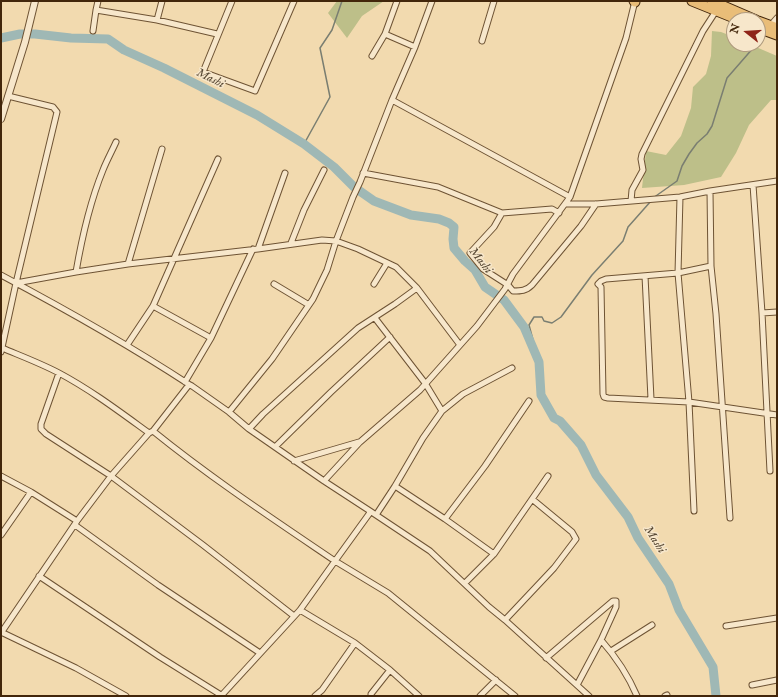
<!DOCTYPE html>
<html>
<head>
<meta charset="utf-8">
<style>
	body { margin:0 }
	#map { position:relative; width:778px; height:697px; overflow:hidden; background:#f2daaf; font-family:"IM FELL English",serif }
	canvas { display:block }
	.frame { position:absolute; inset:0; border:2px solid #42260b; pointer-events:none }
	.north { position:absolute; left:726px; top:12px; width:40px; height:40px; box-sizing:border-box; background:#f7e7cb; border:1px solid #af9a7e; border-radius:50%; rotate:287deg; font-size:11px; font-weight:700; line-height:16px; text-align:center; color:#42260b }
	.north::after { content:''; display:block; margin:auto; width:14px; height:18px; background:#8f2418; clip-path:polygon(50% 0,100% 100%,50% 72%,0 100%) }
</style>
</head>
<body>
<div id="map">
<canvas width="778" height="697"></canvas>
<div class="frame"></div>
<div class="north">N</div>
</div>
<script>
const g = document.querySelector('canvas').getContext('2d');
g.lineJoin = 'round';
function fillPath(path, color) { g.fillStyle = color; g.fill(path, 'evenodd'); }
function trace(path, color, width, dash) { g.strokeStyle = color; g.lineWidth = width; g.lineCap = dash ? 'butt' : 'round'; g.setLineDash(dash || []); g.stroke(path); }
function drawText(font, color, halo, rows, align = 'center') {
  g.font = font + ' "IM FELL English",serif'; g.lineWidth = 3; g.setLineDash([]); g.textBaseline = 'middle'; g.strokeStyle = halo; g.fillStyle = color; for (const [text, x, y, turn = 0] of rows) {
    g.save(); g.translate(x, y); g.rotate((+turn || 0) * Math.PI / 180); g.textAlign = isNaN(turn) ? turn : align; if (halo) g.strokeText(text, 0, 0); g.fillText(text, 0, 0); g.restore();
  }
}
const green = new Path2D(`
	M 337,1 L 384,1 L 362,16 L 347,38 L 328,13 Z
	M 712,31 L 721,32 L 734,37 L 734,44 L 749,44 L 777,56 L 777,100 L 771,100 L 749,125 L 736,153 L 721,177 L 684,185 L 642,188 L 646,151 L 666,155 L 681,136 L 691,108 L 693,87 L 706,74 L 711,56 Z`);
const stream = new Path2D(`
	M 304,144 L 330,97 L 320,48 L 332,30 L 342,1
	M 653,198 L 677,181 L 682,166 L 689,154 L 697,143 L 707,134 L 712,126 L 727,78 L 754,47
	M 539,362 L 529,325 L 534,317 L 542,317 L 544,321 L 552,323 L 561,317 L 592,275 L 623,241 L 628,227 L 651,201`);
const river = new Path2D(`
	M 1,38 L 20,34 L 35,34 L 71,38 L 108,39 L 124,50 L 164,68 L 257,115 L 304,144 L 334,167 L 354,187 L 374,201 L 411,215 L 439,219 L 449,223 L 454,227 L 453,239 L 454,248 L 465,261 L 475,270 L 485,287 L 504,300 L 524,327 L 539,362 L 541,395 L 554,418 L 560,421 L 581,445 L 596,475 L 628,517 L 638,538 L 669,584 L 679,610 L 713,667 L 716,696`);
const minor = new Path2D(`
	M 98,1 L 96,10 L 157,20 L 217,34
	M 232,1 L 203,72 L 255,91 L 294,1
	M 157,20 L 162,1
	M 770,26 L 777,18
	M 93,31 L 96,10
	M 385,34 L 415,47
	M 482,41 L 494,1
	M 372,56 L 385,34 L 397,1
	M 392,100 L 570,197
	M 363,173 L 438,187 L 502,213 L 552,209 L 559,213
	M 753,185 L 762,313 L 770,471
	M 710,191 L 711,266 L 716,314 L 730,518
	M 680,197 L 678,273 L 689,402 L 694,511
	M 631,201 L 632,190 L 643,170 L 641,159 L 642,154 L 703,31 L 716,11
	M 565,204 L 596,204 L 680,197 L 710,191 L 777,181
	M 502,213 L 494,227 L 470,253 L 483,269 L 508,285 L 513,291 C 521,291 526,291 532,285 L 581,226 L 596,204
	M 291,243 L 304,210 L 324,170
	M 258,249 L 285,173
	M 128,264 L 162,149
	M 711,266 L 678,273 L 606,279 L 601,281 L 598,284 L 601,287 L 603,394 L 604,397 L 608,398 L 689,402 L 777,415
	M 76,272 C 82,237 90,202 103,170 C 107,160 112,151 116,142
	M 1,275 C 65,309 129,345 190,385
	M 645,276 L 651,399
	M 16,283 L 76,272 L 128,264 L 258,249 L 322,240 L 336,241 L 358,249 L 396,267 L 417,288 L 460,345
	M 274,284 L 309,305
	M 374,284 L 387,263
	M 153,306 L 211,338
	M 762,313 L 777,312
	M 375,318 L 425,383 L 442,411
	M 127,345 L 153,306 L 218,159
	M 2,348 C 21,356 40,363 59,373 C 91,390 120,412 149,433
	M 1,352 L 16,283 L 57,112 L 53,107 L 8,96
	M 59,373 L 41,424 L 41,429 L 46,434 L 111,476 L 203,545 L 294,616
	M 185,382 L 211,338 L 253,249
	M 229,412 L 249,429 L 324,481
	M 249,429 L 263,414 L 358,328 L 395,304 L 417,288
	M 153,431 C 211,478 273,519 335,561 L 300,610 L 221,696
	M 275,447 L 331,392 L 390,337
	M 294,461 L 359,442
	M 1,476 L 31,492 L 77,521
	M 395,486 L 445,519 L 494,554
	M 370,511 L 430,551 L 489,607 L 505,620 L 589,696
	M 376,515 L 395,486 L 423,438 L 442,411 L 463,394 L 512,368
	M 445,519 L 485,466 L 529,401
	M 75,525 L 158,585 L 260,653
	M 1,535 L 31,492
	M 39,576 L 160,657 L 221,695
	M 465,583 L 494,554 L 548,476
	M 300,610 L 355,643 L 390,670 L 419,696
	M 505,620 L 554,568 L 576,539 L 572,532 L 532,499
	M 726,626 L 777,618
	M 1,632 L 76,668 L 126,696
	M 1,633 L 77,521 L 111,476 L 149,433 L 153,431 L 188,386 L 190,385 L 192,386 L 229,412 L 272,359 L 313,299 L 327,270 L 336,241 L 353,197 L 360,182 L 392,100 L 415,47 L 432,1
	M 601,640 C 616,657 628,675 637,696
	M 611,651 L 652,625
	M 546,658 L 613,601 L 616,601 L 616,607 L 601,640 L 577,685
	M 752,685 L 777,680
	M 315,696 L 322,690 L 355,643
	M 371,696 L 371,694 L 390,670
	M 480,696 L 496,680
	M 515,696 L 388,593 L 335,561 L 369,514 L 370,511 L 324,481 L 360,442 L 420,390 L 477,326 L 505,289 L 513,274 L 570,197 L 626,38 L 635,1
	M 665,696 L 667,695`);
const tertiary = new Path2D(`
	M 1,119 L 25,42 L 35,1`);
const trunk = new Path2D(`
	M 634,1 L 635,2
	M 692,1 L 739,20
	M 712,1 L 756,20
	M 758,21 L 777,28
	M 758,28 L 777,35`);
const waterNames = [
	["Mashi",210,79,26],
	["Mashi",480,261,52],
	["Mashi",654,540,58]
];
fillPath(green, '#bdbf89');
trace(stream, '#7a7e71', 1.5);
trace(river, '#9fb8b5', 9);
trace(minor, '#6e5334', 7);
trace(tertiary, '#6e5334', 8);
trace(trunk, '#42260b', 11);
trace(minor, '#f7e7cb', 5);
trace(tertiary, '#f7e7cb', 6);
trace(trunk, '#e9bd78', 9);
drawText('italic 12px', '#594a36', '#f7e7cb', waterNames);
</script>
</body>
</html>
